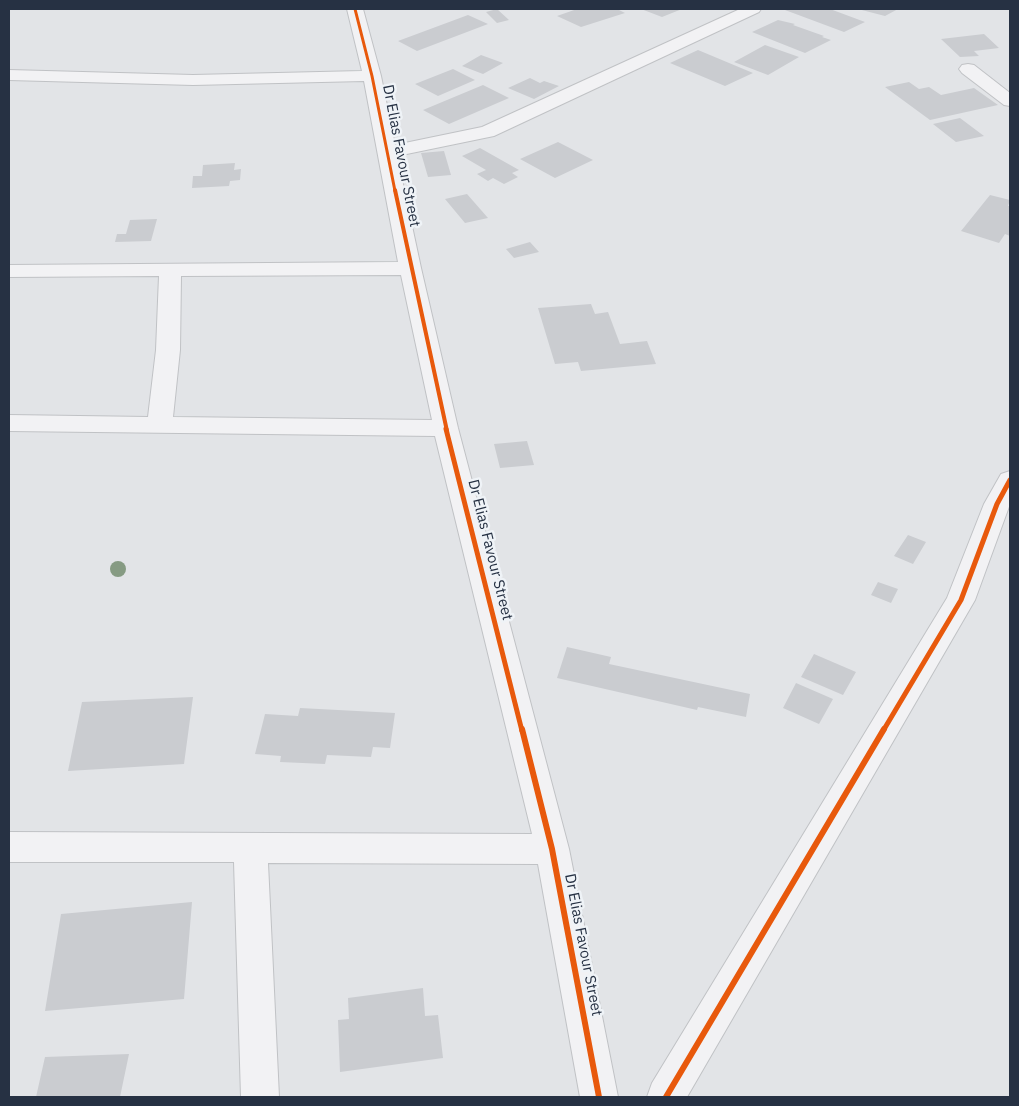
<!DOCTYPE html>
<html>
<head>
<meta charset="utf-8">
<style>
	body { margin:0 }
	#map { position:relative; width:1019px; height:1106px; overflow:hidden; background:#e2e4e7; font-family:"IBM Plex Sans",sans-serif }
	canvas { display:block }
	.frame { position:absolute; inset:0; border:10px solid #263143; pointer-events:none }
</style>
</head>
<body>
<div id="map">
<canvas width="1019" height="1106"></canvas>
<div class="frame"></div>
</div>
<script>
const g = document.querySelector('canvas').getContext('2d');
g.lineJoin = 'round';
function fillPath(path, color) { g.fillStyle = color; g.fill(path, 'evenodd'); }
function trace(path, color, width, dash) { g.strokeStyle = color; g.lineWidth = width; g.lineCap = dash ? 'butt' : 'round'; g.setLineDash(dash || []); g.stroke(path); }
function drawText(font, color, halo, rows, align = 'center') {
  g.font = font + ' "IBM Plex Sans",sans-serif'; g.lineWidth = 5; g.setLineDash([]); g.textBaseline = 'middle'; g.strokeStyle = halo; g.fillStyle = color; for (const [text, x, y, turn = 0] of rows) {
    g.save(); g.translate(x, y); g.rotate((+turn || 0) * Math.PI / 180); g.textAlign = isNaN(turn) ? turn : align; if (halo) g.strokeText(text, 0, 0); g.fillText(text, 0, 0); g.restore();
  }
}
const building = new Path2D(`
	M 497,9 L 509,20 L 497,23 L 486,12 Z
	M 577,9 L 617,9 L 625,13 L 581,27 L 557,16 Z
	M 641,9 L 682,9 L 662,17 Z
	M 789,9 L 830,9 L 865,22 L 844,32 L 785,10 Z
	M 858,9 L 898,9 L 885,16 Z
	M 468,15 L 488,24 L 417,51 L 398,41 Z
	M 778,20 L 795,24 L 793,25 L 824,36 L 822,37 L 831,40 L 805,53 L 752,32 Z
	M 984,34 L 999,48 L 974,51 L 979,56 L 960,57 L 941,39 Z
	M 765,45 L 799,57 L 768,75 L 734,62 Z
	M 698,50 L 753,73 L 725,86 L 670,63 Z
	M 481,55 L 503,63 L 483,74 L 462,66 Z
	M 453,69 L 475,80 L 438,96 L 415,84 Z
	M 530,78 L 540,83 L 544,81 L 559,86 L 534,99 L 508,88 Z
	M 909,82 L 919,89 L 929,87 L 941,95 L 974,88 L 998,105 L 930,120 L 885,87 Z
	M 483,85 L 509,98 L 449,124 L 423,110 Z
	M 960,118 L 984,136 L 956,142 L 933,124 Z
	M 558,142 L 593,160 L 555,178 L 520,159 Z
	M 480,148 L 519,170 L 512,173 L 518,177 L 504,184 L 493,178 L 488,181 L 477,174 L 486,170 L 462,156 Z
	M 444,151 L 451,175 L 428,177 L 421,153 Z
	M 235,163 L 234,170 L 241,169 L 240,180 L 230,181 L 229,186 L 192,188 L 193,176 L 202,176 L 203,165 Z
	M 467,194 L 488,218 L 465,223 L 445,199 Z
	M 990,195 L 1010,200 L 1008,206 L 1010,206 L 1010,236 L 1005,234 L 999,243 L 961,231 Z
	M 157,219 L 151,241 L 115,242 L 117,234 L 126,234 L 130,220 Z
	M 530,242 L 539,252 L 514,258 L 506,249 Z
	M 591,304 L 595,314 L 608,312 L 620,344 L 647,341 L 656,364 L 581,371 L 578,362 L 555,364 L 538,308 Z
	M 527,441 L 534,465 L 500,468 L 494,444 Z
	M 908,535 L 926,542 L 913,564 L 894,556 Z
	M 878,582 L 898,589 L 891,603 L 871,595 Z
	M 567,647 L 611,657 L 609,664 L 750,694 L 746,717 L 698,707 L 697,710 L 557,678 Z
	M 814,654 L 856,672 L 843,695 L 801,677 Z
	M 796,683 L 833,699 L 819,724 L 783,708 Z
	M 193,697 L 184,764 L 68,771 L 82,702 Z
	M 300,708 L 395,713 L 390,748 L 373,747 L 371,757 L 327,755 L 325,764 L 280,762 L 281,756 L 255,754 L 265,714 L 298,716 Z
	M 192,902 L 184,999 L 45,1011 L 61,914 Z
	M 423,988 L 425,1016 L 438,1015 L 443,1058 L 340,1072 L 338,1020 L 349,1019 L 348,998 Z
	M 129,1054 L 120,1097 L 36,1097 L 45,1057 Z`);
const minor = new Path2D(`
	M 347,9 L 363,9 L 381,76 L 395,145 L 482,127 L 740,9 L 761,9 L 759,12 L 494,136 L 397,156 L 421,268 L 458,428 L 569,849 L 618,1097 L 580,1097 L 538,864 L 268,863 L 279,1097 L 241,1097 L 234,862 L 9,862 L 9,832 L 532,834 L 435,436 L 9,431 L 9,415 L 148,417 L 156,350 L 159,276 L 9,277 L 9,265 L 398,262 L 364,81 L 193,85 L 9,80 L 9,70 L 193,75 L 362,71 ZM 401,275 L 432,420 L 173,417 L 180,350 L 181,276 Z
	M 968,64 L 974,65 L 1010,93 L 1010,106 L 1004,105 L 962,73 L 959,69 L 962,65 Z
	M 1010,471 L 1010,504 L 975,600 L 687,1097 L 647,1097 L 652,1083 L 947,598 L 984,504 L 1001,474 Z`);
const cyclewayFar3 = new Path2D(`
	M 355,9 L 372,76 L 395,191`);
const cyclewayFar2 = new Path2D(`
	M 395,190 L 447,431`);
const cyclewayFar1 = new Path2D(`
	M 446,429 L 522,731
	M 883,731 L 961,600 L 997,504 L 1010,480`);
const cycleway = new Path2D(`
	M 522,729 L 552,849 L 599,1097
	M 666,1097 L 884,729`);
const trees = [
	[118,569]
];
const streetNames = [
	["Dr Elias Favour Street",401,156,79],
	["Dr Elias Favour Street",490,550,76],
	["Dr Elias Favour Street",583,945,79]
];
fillPath(building, '#caccd0');
trace(minor, '#c0c2c5', 2);
fillPath(minor, '#f2f2f4');
trace(cyclewayFar3, '#e8590c', 3);
trace(cyclewayFar2, '#e8590c', 4);
trace(cyclewayFar1, '#e8590c', 5);
trace(cycleway, '#e8590c', 6);
g.fillStyle = '#869b83';
for (const [x, y] of trees) { g.beginPath(); g.arc(x, y, 8, 0, 2 * Math.PI); g.fill(); }
drawText('15px', '#263143', '#eff3f7', streetNames);
</script>
</body>
</html>
